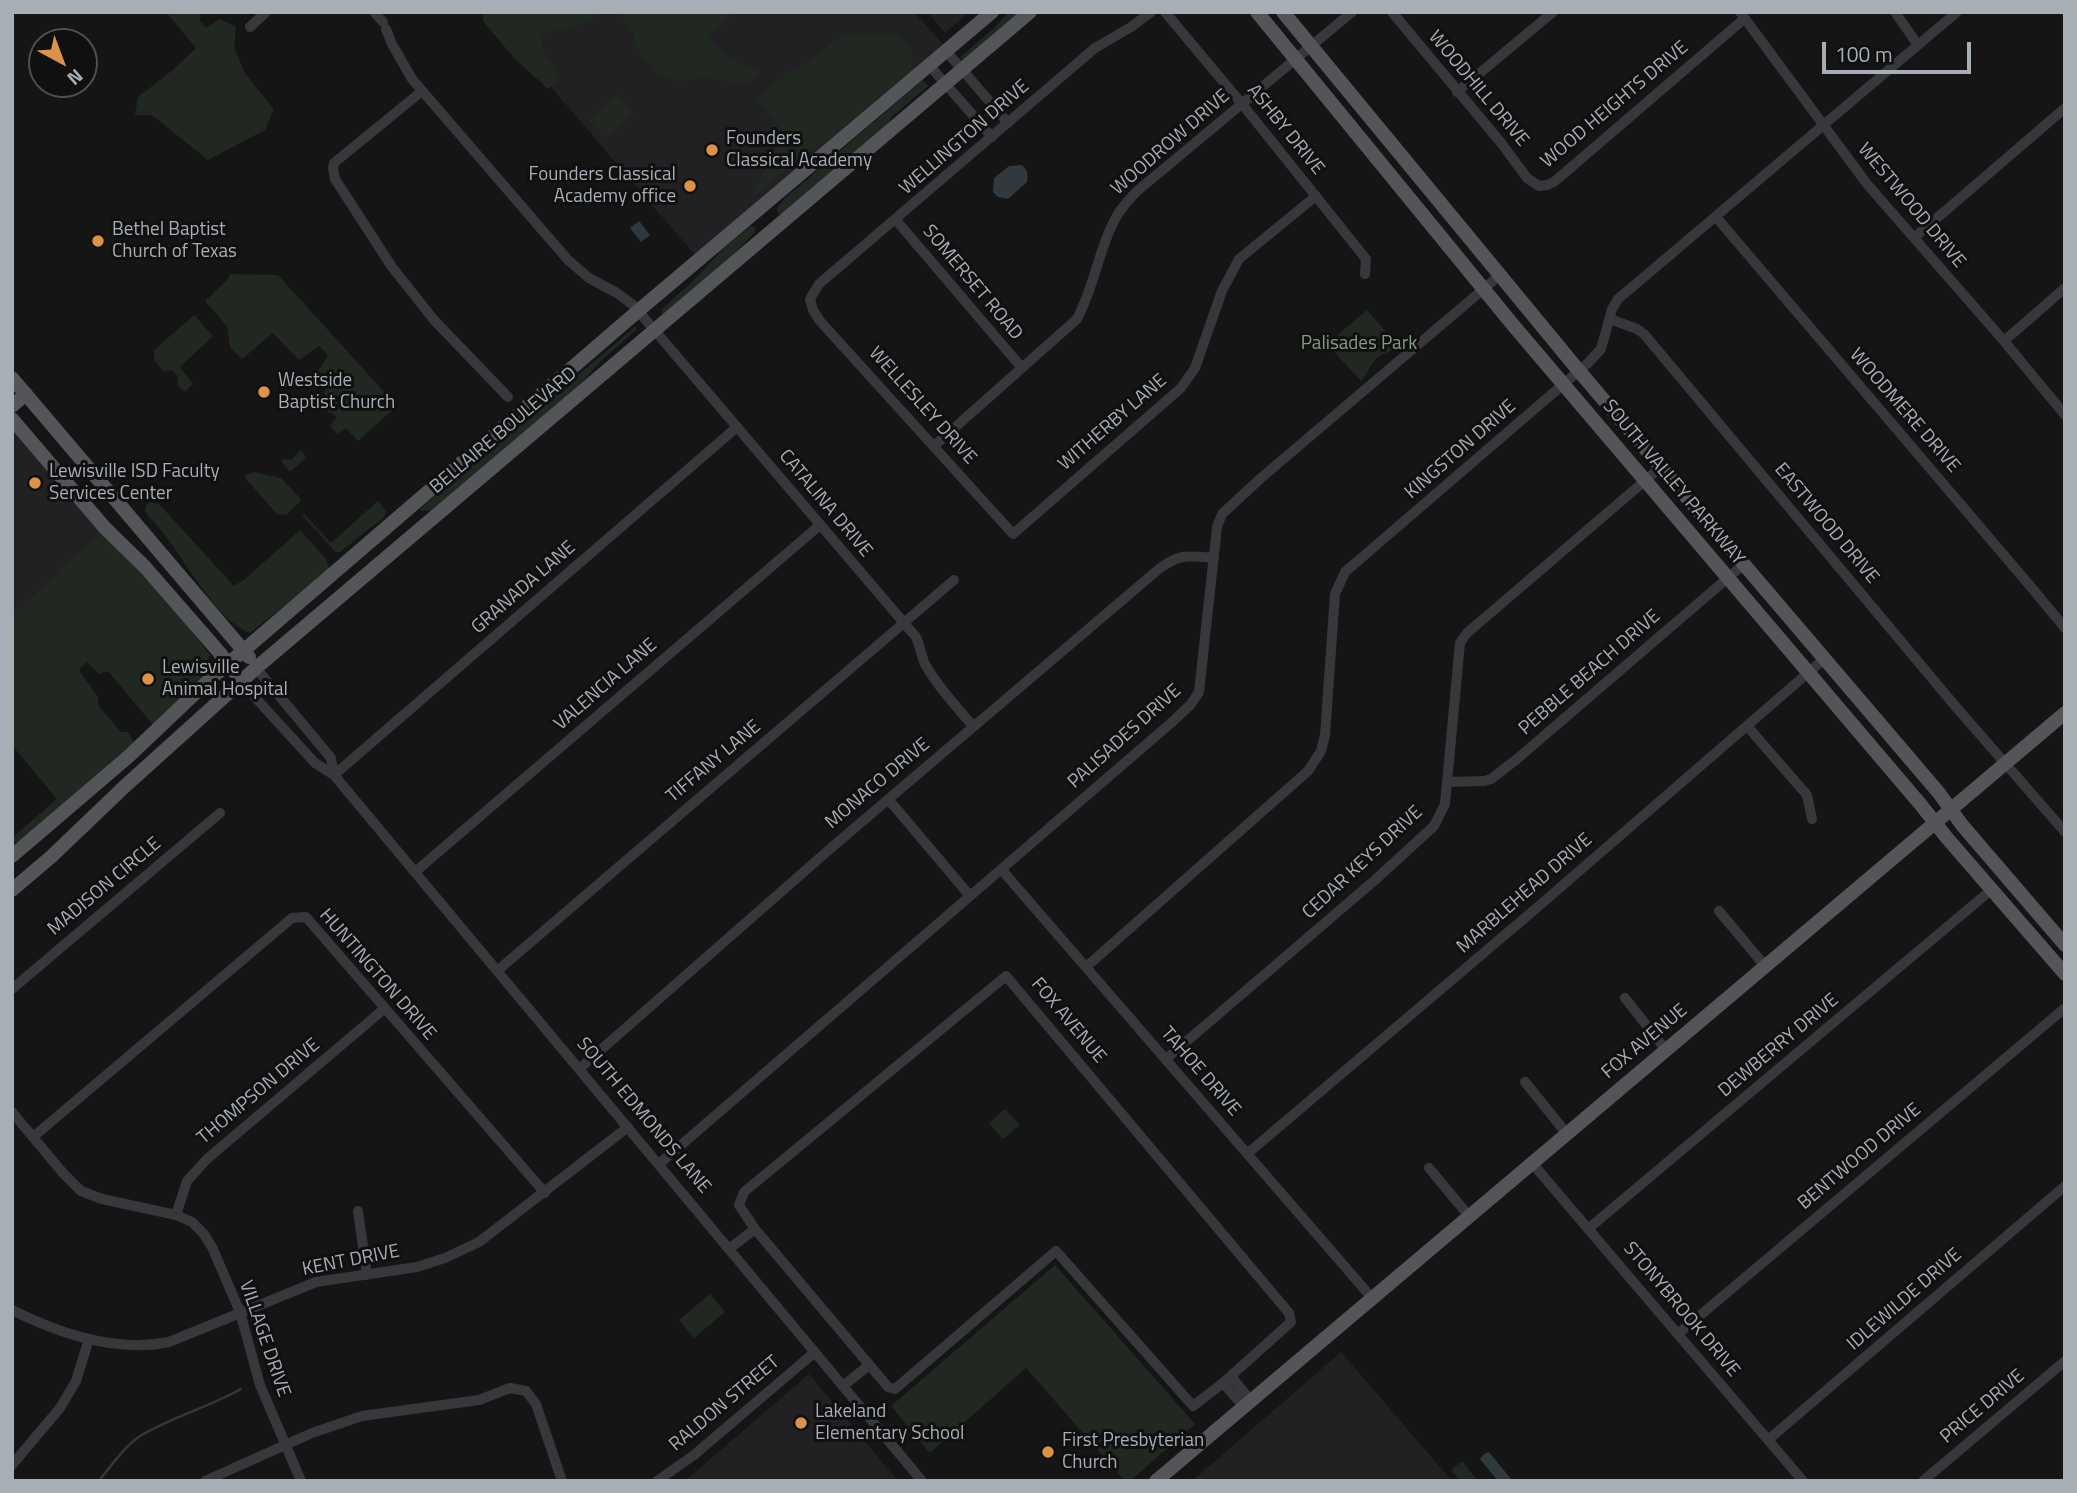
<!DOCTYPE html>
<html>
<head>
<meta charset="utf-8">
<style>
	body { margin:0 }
	#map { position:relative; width:2077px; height:1493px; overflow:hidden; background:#151516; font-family:"Titillium Web",sans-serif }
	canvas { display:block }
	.frame { position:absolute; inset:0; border:14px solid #a8aeb5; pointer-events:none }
	.north { position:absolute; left:28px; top:28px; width:70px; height:70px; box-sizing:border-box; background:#101011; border:2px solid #4d4f53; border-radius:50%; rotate:139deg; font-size:19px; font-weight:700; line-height:28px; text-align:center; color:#a8aeb5 }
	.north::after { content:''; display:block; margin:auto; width:24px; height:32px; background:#db9348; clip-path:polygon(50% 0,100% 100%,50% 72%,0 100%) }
	.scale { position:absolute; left:1822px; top:42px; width:149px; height:32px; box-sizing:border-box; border:4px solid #a8aeb5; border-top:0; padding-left:9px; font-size:21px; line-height:24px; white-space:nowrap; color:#a8aeb5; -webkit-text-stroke:5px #101011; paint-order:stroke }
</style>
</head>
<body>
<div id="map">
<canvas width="2077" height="1493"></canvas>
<div class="frame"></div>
<div class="north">N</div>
<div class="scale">100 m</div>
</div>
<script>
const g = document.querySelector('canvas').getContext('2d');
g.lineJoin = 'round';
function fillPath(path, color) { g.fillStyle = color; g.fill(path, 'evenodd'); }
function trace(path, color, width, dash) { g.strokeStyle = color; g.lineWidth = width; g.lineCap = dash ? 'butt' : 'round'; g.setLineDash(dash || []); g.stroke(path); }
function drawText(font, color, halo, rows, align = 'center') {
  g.font = font + ' "Titillium Web",sans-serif'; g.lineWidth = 6; g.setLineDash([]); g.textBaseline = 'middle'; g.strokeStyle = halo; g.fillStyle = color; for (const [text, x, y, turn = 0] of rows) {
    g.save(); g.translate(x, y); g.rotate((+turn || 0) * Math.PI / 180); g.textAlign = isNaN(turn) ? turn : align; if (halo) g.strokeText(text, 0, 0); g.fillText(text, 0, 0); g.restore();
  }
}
const built = new Path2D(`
	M 554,12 L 914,12 L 943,44 L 695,255 L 515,45 Z
	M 927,12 L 969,12 L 945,33 Z
	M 12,428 L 105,538 L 12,617 Z
	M 1341,1352 L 1452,1481 L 1191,1481 L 1192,1481 Z
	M 809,1374 L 898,1481 L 683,1481 L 694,1473 Z`);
const green = new Path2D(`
	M 166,12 L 201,12 L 200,21 L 206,28 L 220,19 L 236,27 L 234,48 L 246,75 L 274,109 L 265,130 L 208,160 L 152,115 L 135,115 L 138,97 L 174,69 L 196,48 Z
	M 483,12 L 599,12 C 585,31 560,25 542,36 L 541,48 L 560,78 L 548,89 L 514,58 L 483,21 Z
	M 618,12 L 735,12 L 708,35 C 723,58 734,63 760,69 L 759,75 L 751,81 L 750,84 L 705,78 L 681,81 L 652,71 L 653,67 L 647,62 L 633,43 L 634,32 Z
	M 1009,12 L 1021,12 L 964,62 L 960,57 L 993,29 Z
	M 842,34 L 899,36 L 912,52 L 913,68 L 832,136 L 785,170 L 755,196 L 752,193 L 785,135 L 757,99 L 790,71 L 812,60 Z
	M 923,80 L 928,86 L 894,115 L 880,134 L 781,214 L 778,214 L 777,208 L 784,199 Z
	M 617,95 L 634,114 L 606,138 L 589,120 Z
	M 751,226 L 756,228 L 754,233 L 722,267 L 666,313 L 661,314 L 662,309 L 692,282 L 725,247 Z
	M 230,274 L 278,275 L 397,406 L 358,441 L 346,428 L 337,434 L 330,426 L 336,418 L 334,414 L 322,409 L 326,388 L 318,371 L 328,355 L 319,346 L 299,360 L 273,333 L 242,359 L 230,348 L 227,326 L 205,301 L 228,279 Z
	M 1367,310 L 1398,346 C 1391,353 1380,353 1374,361 C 1369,368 1368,373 1361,381 L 1327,344 Z
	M 194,315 L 213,336 L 180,367 L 193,384 L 186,391 L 182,390 L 177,385 L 178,377 L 172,370 L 163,371 L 154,360 L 154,350 Z
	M 636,326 L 636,330 L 601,361 L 583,381 L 566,397 L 433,510 L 421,511 L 421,508 Z
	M 301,450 L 306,458 L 290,472 L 281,461 L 282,459 L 291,460 Z
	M 254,472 L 281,478 L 301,499 L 299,503 L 286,515 L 277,514 L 245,478 L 246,475 Z
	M 378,501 L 386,511 L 384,517 L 340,552 L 335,552 L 331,547 L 302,515 L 304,514 L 331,543 Z
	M 150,502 L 159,504 L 234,586 L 245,579 L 300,530 L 326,559 L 329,568 L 325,573 L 250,633 C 211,618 180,546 148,516 L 145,510 L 147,504 Z
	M 105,531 L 186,624 L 210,655 L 208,659 L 211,668 L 153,725 L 108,671 L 99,674 L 87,662 L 79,670 L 98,697 L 98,705 L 121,732 L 128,732 L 134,742 L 20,840 L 12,844 L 12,835 L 14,836 L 57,799 L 12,745 L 12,614 L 56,576 L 58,570 Z
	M 1005,1109 L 1020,1125 L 1003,1139 L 989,1123 Z
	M 1055,1265 L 1195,1424 L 1130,1481 L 1125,1481 L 1026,1368 L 930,1453 L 891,1406 Z
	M 710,1294 L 725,1312 L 694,1338 L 679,1320 Z
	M 1462,1461 L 1478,1481 L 1460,1481 L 1451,1470 Z`);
const water = new Path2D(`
	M 1022,165 C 1028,170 1028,175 1027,182 L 1008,199 L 998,197 L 993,192 L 994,178 L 1009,166 Z
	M 639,221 L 650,235 L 641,242 L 630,228 Z
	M 1489,1452 L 1511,1479 L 1508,1481 L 1498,1481 L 1480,1459 L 1484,1454 Z`);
const stream = new Path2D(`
	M 99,1481 C 111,1466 124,1447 140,1436 C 172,1417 209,1407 241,1389`);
const minor = new Path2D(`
	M 374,12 L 383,22
	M 1151,12 L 1131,27 L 1095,48 L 819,284 L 810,299 L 813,310 L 820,321 L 1013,534 L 1181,388 L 1195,368 L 1222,291 L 1239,259 L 1316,196
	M 1165,12 L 1242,104 L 1366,259 L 1365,274
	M 1392,12 L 1502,144 L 1527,178 L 1539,186 L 1547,185 L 1554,182 L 1744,19
	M 1740,12 L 1867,184 L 2004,341 L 2065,415
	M 1895,12 L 1918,45
	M 250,27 L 266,12
	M 386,29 L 392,44 L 412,79 L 568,260 L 589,278 L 617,293 L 633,305 L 916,637 C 920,646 921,655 925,664 C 938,687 956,706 973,726
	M 946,51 L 1008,123
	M 929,65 L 992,137
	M 422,91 L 334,163 L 333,168 L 335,179 L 392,267 L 434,320 L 508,397
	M 1457,92 L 1553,12
	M 1716,217 L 2031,587 L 2065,628
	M 896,220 L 1022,368
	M 1915,237 L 2065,108
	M 1610,319 L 1637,329 L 1644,334 L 1956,707 L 2065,832
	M 2004,341 L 2065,288
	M 934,446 L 1077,319 C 1095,285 1099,246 1118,214 C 1123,206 1130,199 1136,192 L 1352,12
	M 256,668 L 331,758 L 334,775
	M 241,682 L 315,763 L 334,775 L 922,1481
	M 1747,726 L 1807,795 L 1812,819
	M 334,775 L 737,427
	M 1448,782 L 1484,781 L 1491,779 L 1517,759 L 1744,564
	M 889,800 L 970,896
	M 1001,869 L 1372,1298
	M 415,872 L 820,525
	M 1719,911 L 1765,966
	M 1086,967 L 1308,771 L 1321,751 L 1325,735 L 1335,594 L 1345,572 L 1588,363 L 1601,349 L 1612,309 L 1618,299 L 1957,12
	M 497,971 L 954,580
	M 1006,976 L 1289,1313 L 1291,1322 L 1223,1383 L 1193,1406 L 1056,1251 L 895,1389 L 888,1387 L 755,1229 L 739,1205 L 744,1192 Z
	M 12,989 L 220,813
	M 1625,998 L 1666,1050
	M 1166,1059 L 1375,880 L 1434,826 L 1445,804 L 1460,643 L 1467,633 L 1661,467
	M 579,1069 L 831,848 L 1160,568 C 1181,553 1189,556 1214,558
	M 1525,1082 L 1567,1134
	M 12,1112 L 63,1173 L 81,1191 L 102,1199 L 176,1215 L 192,1222 L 203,1233 L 212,1247 L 240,1312 L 260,1385 L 301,1481
	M 33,1137 L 292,918 L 306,917 L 545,1193
	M 1247,1154 L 1540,905 L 1824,659
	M 1532,1163 L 1803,1481
	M 659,1164 L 1171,723 L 1191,704 L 1199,692 L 1217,527 L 1222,514 L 1261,478 L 1500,275
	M 1429,1168 L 1469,1216
	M 358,1211 L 367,1275
	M 176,1215 L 187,1181 L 207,1159 L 384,1009
	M 1588,1229 L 1991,890
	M 729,1249 L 755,1229
	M 12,1310 C 60,1334 116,1353 169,1342 L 316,1282 L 417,1267 L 445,1258 L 479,1242 L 628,1127
	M 1678,1334 L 2065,1008
	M 1231,1376 L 1251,1401
	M 1223,1383 L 1244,1407
	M 843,1386 L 868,1366
	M 1768,1440 L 2065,1186
	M 12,1465 L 60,1408 L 76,1381 L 89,1339
	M 205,1481 L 312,1433 L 362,1416 L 479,1400 L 510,1388 L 526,1391 L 536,1404 L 562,1481
	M 657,1481 L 694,1455 L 815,1352
	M 1923,1481 L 2065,1361`);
const major = new Path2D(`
	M 1257,12 L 1513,325 L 1921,805 L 1947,838 L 2065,974
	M 1283,12 L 1579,371 L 1939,793 L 1962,825 L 2065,945
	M 12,378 L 249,657
	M 12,406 L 26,394
	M 12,419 L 105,528 L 145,567 L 219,652 L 233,671
	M 12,856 L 129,756 L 207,682 L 638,311 L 992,12
	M 12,890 L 52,856 L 124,787 L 256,668 L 1030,12
	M 1156,1481 L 2065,713`);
const markers = [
	[712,150,7,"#db9348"],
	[690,186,7,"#db9348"],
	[98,241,7,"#db9348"],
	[264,392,7,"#db9348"],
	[35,483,7,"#db9348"],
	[148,679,7,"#db9348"],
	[801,1423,7,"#db9348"],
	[1048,1452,7,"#db9348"]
];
const streetNames = [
	["WOODHILL DRIVE",1478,89,50],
	["WOOD HEIGHTS DRIVE",1615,105,-40],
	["ASHBY DRIVE",1285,130,51],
	["WELLINGTON DRIVE",965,138,-41],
	["WOODROW DRIVE",1171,143,-41],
	["WESTWOOD DRIVE",1911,206,50],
	["SOMERSET ROAD",972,283,50],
	["WELLESLEY DRIVE",922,406,48],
	["WOODMERE DRIVE",1904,411,49],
	["WITHERBY LANE",1113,423,-41],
	["BELLAIRE BOULEVARD",504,431,-40],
	["KINGSTON DRIVE",1461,450,-41],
	["SOUTH VALLEY PARKWAY",1673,483,50],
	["CATALINA DRIVE",825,504,50],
	["EASTWOOD DRIVE",1826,524,50],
	["GRANADA LANE",524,588,-41],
	["PEBBLE BEACH DRIVE",1590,673,-41],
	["VALENCIA LANE",606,685,-41],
	["PALISADES DRIVE",1125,737,-42],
	["TIFFANY LANE",714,762,-40],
	["MONACO DRIVE",878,784,-40],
	["CEDAR KEYS DRIVE",1363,863,-43],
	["MADISON CIRCLE",105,887,-40],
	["MARBLEHEAD DRIVE",1525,894,-41],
	["HUNTINGTON DRIVE",377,975,49],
	["FOX AVENUE",1068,1021,50],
	["FOX AVENUE",1645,1042,-40],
	["DEWBERRY DRIVE",1779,1046,-40],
	["TAHOE DRIVE",1200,1072,49],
	["THOMPSON DRIVE",259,1092,-40],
	["SOUTH EDMONDS LANE",643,1116,50],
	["BENTWOOD DRIVE",1860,1157,-40],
	["KENT DRIVE",351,1261,-11],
	["IDLEWILDE DRIVE",1905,1300,-41],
	["STONYBROOK DRIVE",1681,1310,50],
	["VILLAGE DRIVE",264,1339,71],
	["RALDON STREET",725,1404,-40],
	["PRICE DRIVE",1983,1407,-40]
];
const poiNames = [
	["Founders",726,139],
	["Classical Academy",726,161],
	["Founders Classical",676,175,"right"],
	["Academy office",676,197,"right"],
	["Bethel Baptist",112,230],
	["Church of Texas",112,252],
	["Westside",278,381],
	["Baptist Church",278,403],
	["Lewisville ISD Faculty",49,472],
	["Services Center",49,494],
	["Lewisville",162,668],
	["Animal Hospital",162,690],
	["Lakeland",815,1412],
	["Elementary School",815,1434],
	["First Presbyterian",1062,1441],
	["Church",1062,1463]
];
const parkNames = [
	["Palisades Park",1359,344]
];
fillPath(built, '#212123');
fillPath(green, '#212821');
fillPath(water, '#30393d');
trace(stream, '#30393d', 2.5);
trace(minor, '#36383b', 10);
trace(major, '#535559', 14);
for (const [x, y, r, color] of markers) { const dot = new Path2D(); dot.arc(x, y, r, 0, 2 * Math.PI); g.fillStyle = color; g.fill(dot); trace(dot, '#101011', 2.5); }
drawText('19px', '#a8aeb5', '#101011', streetNames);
drawText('19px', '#a8aeb5', '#101011', poiNames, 'left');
drawText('19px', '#849d81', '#101011', parkNames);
</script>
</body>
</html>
